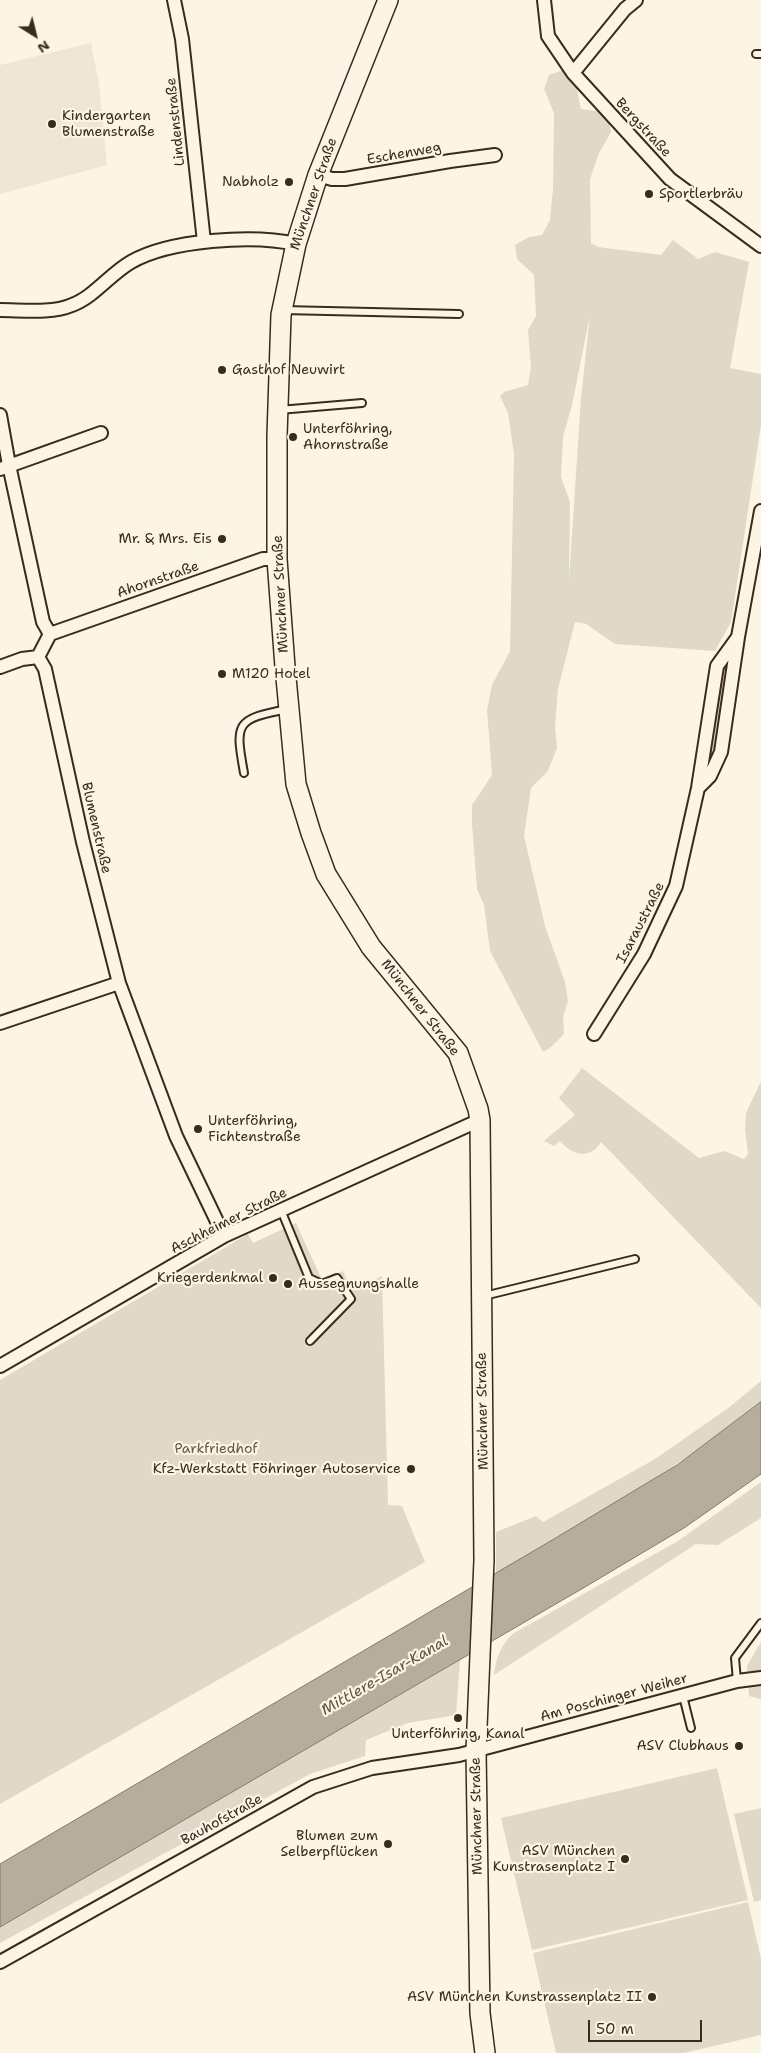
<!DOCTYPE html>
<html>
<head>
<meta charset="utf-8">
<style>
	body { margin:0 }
	#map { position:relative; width:761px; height:2053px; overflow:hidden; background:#fcf5e5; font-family:"Shantell Sans",sans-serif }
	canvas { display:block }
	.north { position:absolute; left:10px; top:10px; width:50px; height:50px; -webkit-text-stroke:4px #fcf5e5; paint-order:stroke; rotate:144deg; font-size:14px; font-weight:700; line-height:20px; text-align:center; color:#3b2a1e }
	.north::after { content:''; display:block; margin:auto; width:18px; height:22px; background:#3b2a1e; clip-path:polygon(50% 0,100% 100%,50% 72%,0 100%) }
	.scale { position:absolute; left:588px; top:2020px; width:114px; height:22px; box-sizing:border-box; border:2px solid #3b2a1e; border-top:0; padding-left:6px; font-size:15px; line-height:18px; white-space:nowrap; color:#3b2a1e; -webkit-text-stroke:4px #fcf5e5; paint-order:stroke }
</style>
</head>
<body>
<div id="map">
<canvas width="761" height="2053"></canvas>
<div class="north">N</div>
<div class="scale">50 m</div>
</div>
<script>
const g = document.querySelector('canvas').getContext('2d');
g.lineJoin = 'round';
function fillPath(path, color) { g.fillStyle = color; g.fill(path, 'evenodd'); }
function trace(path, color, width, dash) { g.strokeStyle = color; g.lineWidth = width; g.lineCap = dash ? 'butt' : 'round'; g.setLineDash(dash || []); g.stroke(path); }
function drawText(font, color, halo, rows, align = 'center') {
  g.font = font + ' "Shantell Sans",sans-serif'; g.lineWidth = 4.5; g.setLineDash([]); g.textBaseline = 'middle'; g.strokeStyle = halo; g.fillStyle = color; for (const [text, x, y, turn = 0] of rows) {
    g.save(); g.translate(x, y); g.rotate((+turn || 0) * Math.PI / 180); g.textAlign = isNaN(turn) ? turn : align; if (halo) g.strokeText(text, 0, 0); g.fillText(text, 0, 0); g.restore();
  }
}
const built = new Path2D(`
	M 91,43 L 99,84 L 107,165 L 0,194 L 0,65 Z`);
const green = new Path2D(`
	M 563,70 L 576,85 L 581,109 L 602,112 L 609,119 L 611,132 L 599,153 L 590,179 L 591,243 L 598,247 L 661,255 L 673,240 L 698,259 L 715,252 L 749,262 L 730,368 L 761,374 L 761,425 L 731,622 L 715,651 L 615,644 L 586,624 L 575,622 L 558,689 L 555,726 L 557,748 L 548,771 L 531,788 L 524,836 L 545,926 L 565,982 L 568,1001 L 563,1017 L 564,1034 L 551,1047 L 543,1052 L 490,951 L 484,905 L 477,889 L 472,824 L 472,805 L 492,775 L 487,710 L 492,685 L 510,651 L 514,454 L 508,413 L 500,396 L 504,392 L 528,385 L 531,367 L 528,330 L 536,316 L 534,275 L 517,259 L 515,245 L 529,237 L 542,235 L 550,220 L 553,188 L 554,113 L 544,89 L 549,75 ZM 590,315 L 581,398 L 569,580 L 570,502 L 561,477 L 563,437 L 572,405 Z
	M 729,660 L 717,755 L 711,759 L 707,754 L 720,669 Z
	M 582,1068 L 699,1158 L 724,1151 L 744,1159 L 748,1154 L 745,1128 L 746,1113 L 761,1081 L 761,1308 L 601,1142 C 590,1160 573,1156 560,1141 L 554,1146 L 544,1141 L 575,1115 L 559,1098 Z
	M 296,1223 L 322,1280 L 343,1271 L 351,1290 L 382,1276 L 388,1505 L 402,1506 L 425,1562 L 0,1804 L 0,1380 L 248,1234 L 253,1243 Z
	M 761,1381 L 761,1402 C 679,1469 586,1520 496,1574 L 496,1532 L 536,1516 L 543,1522 L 655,1459 L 727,1409 Z
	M 761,1482 L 761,1518 L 718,1545 L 696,1544 L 494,1675 C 496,1658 501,1644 514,1633 L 678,1541 Z
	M 761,1642 L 761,1699 L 749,1696 L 747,1666 Z
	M 460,1660 L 456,1715 L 408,1723 L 366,1740 L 365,1756 L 310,1774 L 0,1943 L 0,1927 Z
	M 717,1768 L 748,1900 L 532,1950 L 501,1818 Z
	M 761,1808 L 761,1900 L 754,1902 L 734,1814 Z
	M 748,1902 L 761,1959 L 761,2035 L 684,2053 L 556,2053 L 533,1953 Z`);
const water = new Path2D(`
	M 761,1402 L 761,1474 L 684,1528 L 585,1587 L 0,1927 L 0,1864 L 554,1539 L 677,1465 Z`);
const service = new Path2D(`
	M 756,54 L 761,54
	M 283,310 L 459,314
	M 279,410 L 362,403
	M 244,773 C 235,723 235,719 288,709
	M 281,1210 L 309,1278 L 322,1284 L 337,1278 L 351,1299 L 310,1341
	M 484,1296 L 635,1259
	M 737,1681 L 735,1658 L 761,1623
	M 683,1696 L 691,1728`);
const minor = new Path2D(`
	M 174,0 L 182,39 L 204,242
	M 544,0 L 548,36 L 573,73 L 670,179 L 761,246
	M 573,73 L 625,9 L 636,0
	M 318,175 L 332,179 L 345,179 L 450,161 L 495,155
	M 0,310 C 22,310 51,314 72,305 C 94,297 110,274 131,262 C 169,240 253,234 296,244
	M 0,415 L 9,465 L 43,622 L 50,634
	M 0,469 L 101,433
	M 50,634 L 263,559 L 277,559
	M 38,657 L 45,669 L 83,842 L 119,983 L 176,1136 L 224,1236
	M 38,657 L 50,634
	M 0,667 L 22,659 L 38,657
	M 698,788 L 710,776 L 721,752 L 738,637 L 761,511
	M 0,1023 L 119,983
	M 594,1034 L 644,954 L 676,886 L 698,788 L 717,666 L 738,637
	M 0,1366 L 224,1236 L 480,1120
	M 0,1962 L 313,1787 L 372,1768 L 459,1755 L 737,1681 L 761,1678`);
const secondary = new Path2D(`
	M 388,0 L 318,175 L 296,244 L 281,315 L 277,436 L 277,559 L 285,667 L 296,784 L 311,833 L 326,874 L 371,947 L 458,1053 L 478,1109 L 480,1120 L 484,1560 L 476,1751 L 480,2013 L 485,2053`);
const markers = [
	[52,124,5,"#3b2a1e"],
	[289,182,5,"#3b2a1e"],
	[649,194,5,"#3b2a1e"],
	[222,370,5,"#3b2a1e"],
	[293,437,5,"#3b2a1e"],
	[222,539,5,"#3b2a1e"],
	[222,674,5,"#3b2a1e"],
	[198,1129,5,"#3b2a1e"],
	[273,1278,5,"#3b2a1e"],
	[288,1284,5,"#3b2a1e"],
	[411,1469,5,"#3b2a1e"],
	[458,1718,5,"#3b2a1e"],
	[739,1746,5,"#3b2a1e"],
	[388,1844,5,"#3b2a1e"],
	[625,1859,5,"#3b2a1e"],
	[652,1997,5,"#3b2a1e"]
];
const poiNames = [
	["Kindergarten",62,116,"left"],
	["Blumenstraße",62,132,"left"],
	["Nabholz",279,182],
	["Sportlerbräu",659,194,"left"],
	["Gasthof Neuwirt",232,370,"left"],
	["Unterföhring,",303,429,"left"],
	["Ahornstraße",303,445,"left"],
	["Mr. & Mrs. Eis",212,539],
	["M120 Hotel",232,674,"left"],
	["Unterföhring,",208,1121,"left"],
	["Fichtenstraße",208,1137,"left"],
	["Kriegerdenkmal",263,1278],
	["Aussegnungshalle",298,1284,"left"],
	["Kfz-Werkstatt Föhringer Autoservice",401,1469],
	["Unterföhring, Kanal",458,1734,"center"],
	["ASV Clubhaus",729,1746],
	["Blumen zum",378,1836],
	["Selberpflücken",378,1852],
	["ASV München",615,1851],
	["Kunstrasenplatz I",615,1867],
	["ASV München Kunstrassenplatz II",642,1997]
];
const streetNames = [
	["Lindenstraße",176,122,-96],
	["Bergstraße",643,128,47],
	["Eschenweg",404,154,-10],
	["Münchner Straße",314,194,-71],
	["Ahornstraße",158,580,-19],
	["Münchner Straße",281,594,-93],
	["Blumenstraße",96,828,77],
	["Isaraustraße",641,923,-63],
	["Münchner Straße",420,1008,52],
	["Aschheimer Straße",229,1221,-27],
	["Münchner Straße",483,1411,-91],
	["Am Poschinger Weiher",614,1698,-15],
	["Münchner Straße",477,1816,-91],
	["Bauhofstraße",222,1820,-29]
];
const parkNames = [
	["Parkfriedhof",216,1449]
];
const waterNames = [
	["Mittlere-Isar-Kanal",385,1676,-30]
];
fillPath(built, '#eee6d6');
fillPath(green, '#e0d8c8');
fillPath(water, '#b7ad9e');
trace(water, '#85796b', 1);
trace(service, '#3b2a1e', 10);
trace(minor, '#3b2a1e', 16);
trace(secondary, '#3b2a1e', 22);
trace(service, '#fcf5e5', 6);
trace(minor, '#fcf5e5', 12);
trace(secondary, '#fcf5e5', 19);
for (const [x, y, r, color] of markers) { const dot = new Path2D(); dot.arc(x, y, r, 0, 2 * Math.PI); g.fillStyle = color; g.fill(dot); trace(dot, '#fcf5e5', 2); }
drawText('14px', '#3b2a1e', '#fcf5e5', poiNames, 'right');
drawText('14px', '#3b2a1e', '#fcf5e5', streetNames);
drawText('14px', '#645648', '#fcf5e5', parkNames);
drawText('italic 15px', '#605144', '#fcf5e5', waterNames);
</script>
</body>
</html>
